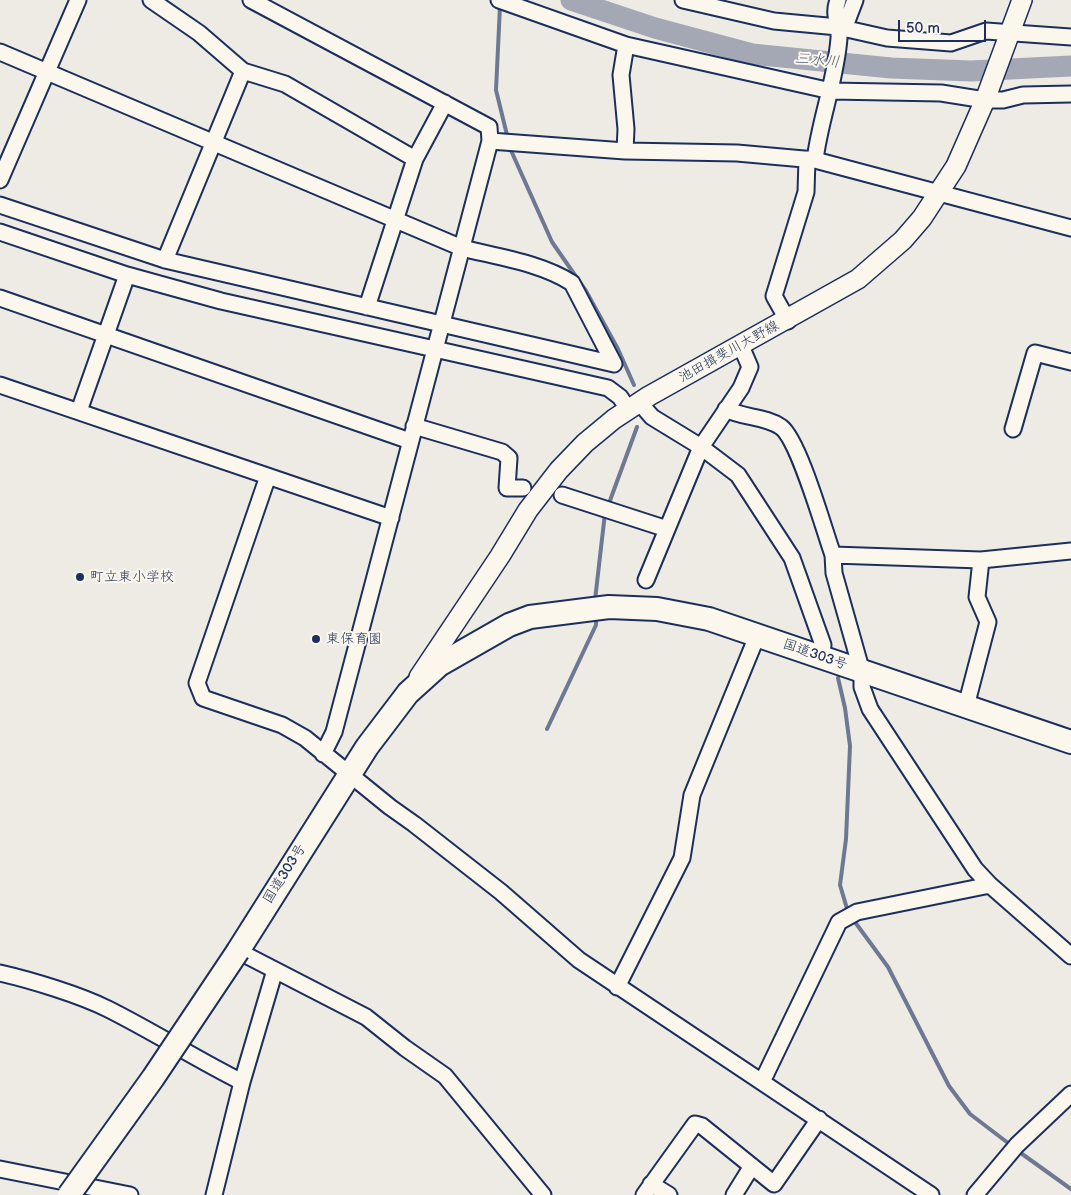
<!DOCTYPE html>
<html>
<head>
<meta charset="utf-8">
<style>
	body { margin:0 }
	#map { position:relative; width:1071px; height:1195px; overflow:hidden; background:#eeebe4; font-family:"Balsamiq Sans",sans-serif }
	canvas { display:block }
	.scale { position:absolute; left:898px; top:20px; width:88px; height:22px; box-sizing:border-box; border:2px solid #1b2f5e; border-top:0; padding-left:6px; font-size:15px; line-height:18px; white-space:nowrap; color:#1b2f5e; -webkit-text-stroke:4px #fbf7ec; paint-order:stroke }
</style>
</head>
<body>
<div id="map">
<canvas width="1071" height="1195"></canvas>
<div class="scale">50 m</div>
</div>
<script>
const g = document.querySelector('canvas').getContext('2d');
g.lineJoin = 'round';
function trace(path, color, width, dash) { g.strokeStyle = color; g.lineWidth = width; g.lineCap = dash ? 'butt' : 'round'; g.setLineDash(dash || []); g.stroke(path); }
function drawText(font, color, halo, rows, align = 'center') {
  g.font = font + ' "Balsamiq Sans","Klee One",sans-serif'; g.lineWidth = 4; g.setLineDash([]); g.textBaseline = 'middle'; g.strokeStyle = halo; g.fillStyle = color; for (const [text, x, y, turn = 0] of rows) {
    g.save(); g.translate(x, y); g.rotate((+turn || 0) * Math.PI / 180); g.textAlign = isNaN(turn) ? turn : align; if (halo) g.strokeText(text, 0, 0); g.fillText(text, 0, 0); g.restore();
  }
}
const stream = new Path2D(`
	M 500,6 L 496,90 L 508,139
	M 509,146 L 552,242 L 586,291 L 618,349 L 634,385
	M 708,443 L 730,460
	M 608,506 L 637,427
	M 805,573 L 810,588
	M 595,600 L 605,513
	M 838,678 L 845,708 L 850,746 L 846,839 L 840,885 L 848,912
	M 547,729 L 596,625 L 596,617
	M 852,918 L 888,967 L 949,1086 L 970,1114 L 1012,1146
	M 1018,1151 L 1071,1189`);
const river = new Path2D(`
	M 571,0 L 655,28 L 752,54 L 891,68 L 971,71 L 1071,66`);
const minor = new Path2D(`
	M 151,0 L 199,33 L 243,71 L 285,84 L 415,159
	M 251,0 L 489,127 L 490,141 L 334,732 L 323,754
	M 499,0 L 626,45 L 831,91 L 941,93 L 985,100 L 1003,100 L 1023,95 L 1071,94
	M 683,0 L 774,21 L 838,27 L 887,38 L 951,43 L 986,31 L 1071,37
	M 838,27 L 847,21 L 855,0
	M 0,52 L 462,248 C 498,257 541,263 572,283 L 614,364 L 165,260 L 0,205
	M 490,141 L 625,151 L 737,153 L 815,160 L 1071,228
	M 625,151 L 626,129 L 621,75 L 626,45
	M 815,160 C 820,119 836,80 839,38 C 840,23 832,16 838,0
	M 0,180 L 78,0
	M 0,232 L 127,275 L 79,411
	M 165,260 L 243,71
	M 127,275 L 221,301 L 608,388 L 620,397 L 628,409
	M 0,298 L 410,441
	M 367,307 L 415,159 L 445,103
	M 788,321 L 774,296 L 806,192 L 807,159
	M 0,385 L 391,518
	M 639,402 L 652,417 L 701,447 L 738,475 L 792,558 L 823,645 L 821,658
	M 726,409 C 743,418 765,416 781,427 C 799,440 824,530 833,555 L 834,573 L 862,672 L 862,687 L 870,709 L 975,869 L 990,885 L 1071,956
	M 414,426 L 502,452 L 509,458 L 507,488 L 523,488
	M 1013,429 L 1035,353 L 1071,362
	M 268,476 L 197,683 L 203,698 L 282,725 L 305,738 L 390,807 L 414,824 L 501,892 L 579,960 L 931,1195
	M 562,495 L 667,529
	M 833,555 L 981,560 L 1071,551
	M 646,580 L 701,447 L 741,388 L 750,367 L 741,346
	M 966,706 L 988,622 L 977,597 L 981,560
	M 238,951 L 366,1017 L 405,1048 L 445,1076 L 543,1195
	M 0,973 C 31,980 80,995 108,1009 C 154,1032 196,1059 242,1082
	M 617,987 L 682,858 L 692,795 L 757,636
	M 762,1082 L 839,922 L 857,912 L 990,885
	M 0,1169 L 130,1195
	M 651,1184 L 669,1195
	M 214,1195 L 242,1082 L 275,970
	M 644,1195 L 695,1124 L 702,1126 L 774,1184 L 819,1119
	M 734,1195 L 752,1166
	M 975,1195 L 1017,1145 L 1071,1094`);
const major = new Path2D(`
	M 419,677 L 500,556 L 528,510 L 559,470 L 585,443 L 614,419 L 649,396 L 858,279 L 903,240 L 922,218 L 956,166 L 985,100 L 1022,0`);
const highway = new Path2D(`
	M 238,951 L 367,747 L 408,693 L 439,665 L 509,625 L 530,617 L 609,607 L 657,609 L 709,619 L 1071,742`);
const highwayBridge = new Path2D(`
	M 69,1195 L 153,1078 L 238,951`);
const markers = [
	[80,577,5,"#1b2f5e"],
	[316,639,5,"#1b2f5e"]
];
const streetNames = [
	["池田揖斐川大野線",729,352,-29],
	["国道303号",815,655,19],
	["国道303号",285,874,-58]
];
const poiNames = [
	["町立東小学校",90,577],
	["東保育園",326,639]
];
const waterNames = [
	["三水川",817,61,5]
];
trace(stream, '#6d7892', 4);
trace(river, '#a3a8b4', 21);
trace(minor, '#1b2f5e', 19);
trace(major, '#1b2f5e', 22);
trace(highway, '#1b2f5e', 26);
trace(minor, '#fbf7ec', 15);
trace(major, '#fbf7ec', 19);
trace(highway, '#fbf7ec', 22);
trace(highwayBridge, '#1b2f5e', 26, []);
trace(highwayBridge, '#fbf7ec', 22);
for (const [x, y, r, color] of markers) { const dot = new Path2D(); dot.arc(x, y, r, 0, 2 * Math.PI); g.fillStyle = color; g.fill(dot); trace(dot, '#fbf7ec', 2); }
drawText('14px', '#1b2f5e', '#fbf7ec', streetNames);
drawText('14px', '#1b2f5e', '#fbf7ec', poiNames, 'left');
drawText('italic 15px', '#445378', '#fbf7ec', waterNames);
</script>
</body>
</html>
